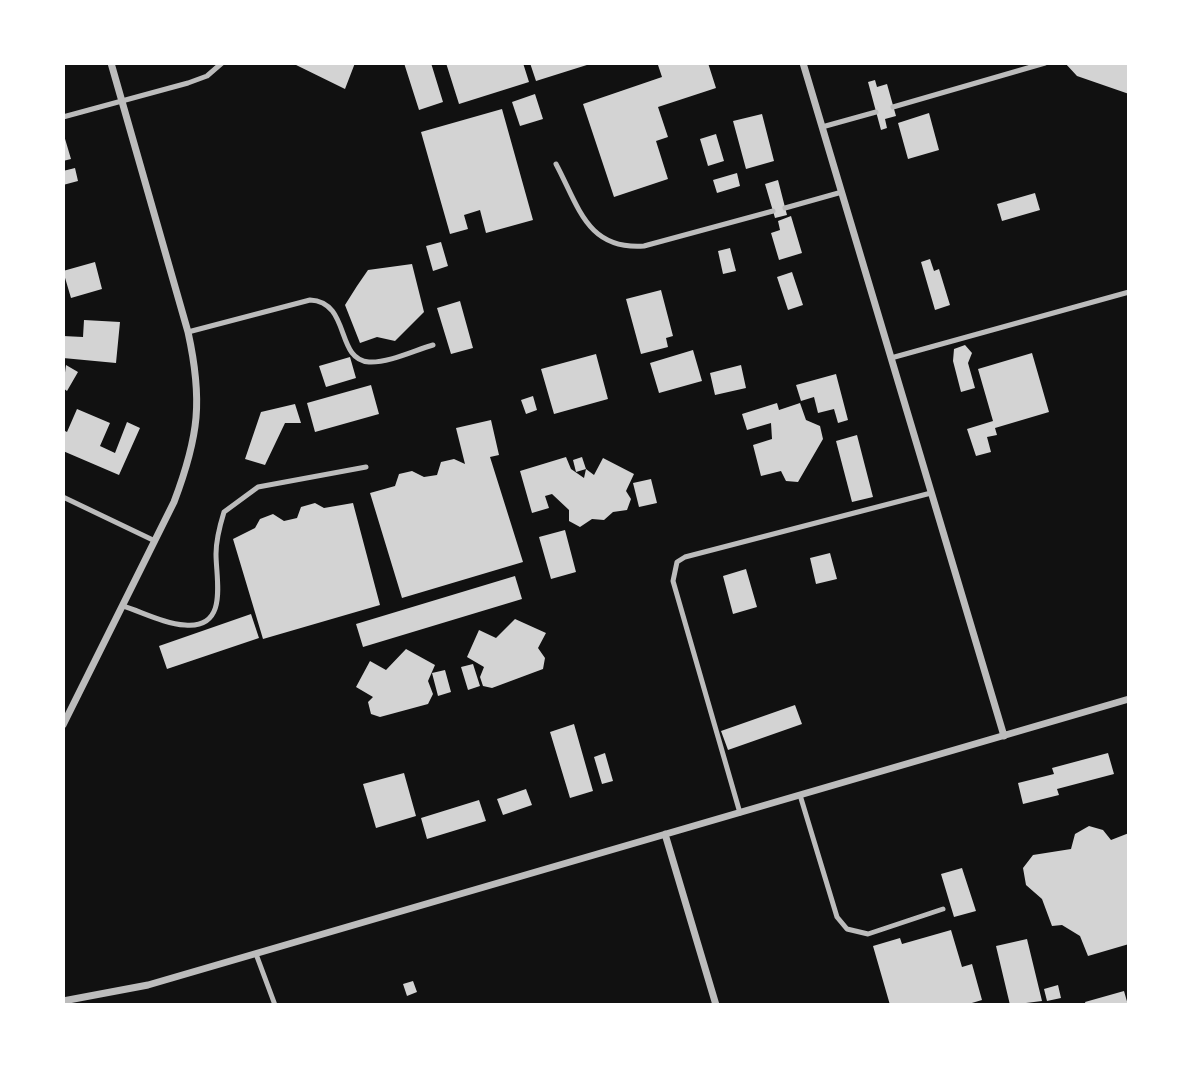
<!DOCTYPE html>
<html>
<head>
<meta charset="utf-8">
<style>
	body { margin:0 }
	#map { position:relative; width:1192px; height:1068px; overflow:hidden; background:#111; font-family:Manrope,sans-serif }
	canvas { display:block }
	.frame { position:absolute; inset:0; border:65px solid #fff; pointer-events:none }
</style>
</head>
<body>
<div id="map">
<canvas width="1192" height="1068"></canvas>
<div class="frame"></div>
</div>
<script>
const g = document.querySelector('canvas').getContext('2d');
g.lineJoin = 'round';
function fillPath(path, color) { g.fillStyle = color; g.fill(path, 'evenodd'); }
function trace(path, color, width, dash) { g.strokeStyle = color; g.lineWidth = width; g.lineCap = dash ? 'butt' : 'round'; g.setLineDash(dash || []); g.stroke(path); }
const building = new Path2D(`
	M 292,63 L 355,63 L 345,89 Z
	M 404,63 L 431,63 L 443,102 L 419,110 Z
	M 446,63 L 523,63 L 529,82 L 459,104 Z
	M 530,63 L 590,63 L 590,64 L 536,81 Z
	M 664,63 L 708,63 L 716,88 L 658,107 L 668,137 L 656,141 L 668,179 L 614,197 L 583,104 L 662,77 L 658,65 Z
	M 1065,63 L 1129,63 L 1129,94 L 1077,76 Z
	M 875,80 L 877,87 L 887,84 L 896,116 L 885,119 L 887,128 L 881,130 L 868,82 Z
	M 535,94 L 543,119 L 520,126 L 512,102 Z
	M 502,109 L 533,220 L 486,233 L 480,210 L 464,215 L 468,229 L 450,234 L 421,132 Z
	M 929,113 L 939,150 L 908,159 L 898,123 Z
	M 762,114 L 774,161 L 746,169 L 733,121 Z
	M 63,132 L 71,159 L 63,161 Z
	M 716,134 L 724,161 L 708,166 L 700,139 Z
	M 75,168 L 78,181 L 63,185 L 63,171 Z
	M 737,173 L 740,186 L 717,193 L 713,180 Z
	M 778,180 L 787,215 L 775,218 L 765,184 Z
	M 1035,193 L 1040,210 L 1002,221 L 997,204 Z
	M 791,216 L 802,253 L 779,260 L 771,233 L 780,230 L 778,221 Z
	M 441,242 L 448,266 L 433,271 L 426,246 Z
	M 730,248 L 736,271 L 723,274 L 718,251 Z
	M 930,259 L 934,271 L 939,269 L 950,305 L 935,310 L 921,262 Z
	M 95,262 L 102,289 L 71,298 L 63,271 Z
	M 412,264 L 424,312 L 395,341 L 377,337 L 360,343 L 345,305 L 357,286 L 368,270 Z
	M 792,272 L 803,305 L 788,310 L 777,277 Z
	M 661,290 L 673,336 L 666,338 L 668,347 L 641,354 L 626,299 Z
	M 460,301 L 473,348 L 451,354 L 437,308 Z
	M 84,320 L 120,322 L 116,363 L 63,358 L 63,336 L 83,337 Z
	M 965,345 L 972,353 L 968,363 L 975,388 L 961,392 L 953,361 L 954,349 Z
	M 693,350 L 702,381 L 659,393 L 650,363 Z
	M 1032,353 L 1049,412 L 995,428 L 997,435 L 987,437 L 991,452 L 976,456 L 967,429 L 993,421 L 978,369 Z
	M 596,354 L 608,399 L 554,414 L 541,369 Z
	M 350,357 L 356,378 L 326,387 L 319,366 Z
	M 66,365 L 78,372 L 67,391 L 63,388 Z
	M 741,365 L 746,388 L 715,395 L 710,373 Z
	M 836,374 L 848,420 L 838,423 L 834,409 L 818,413 L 814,397 L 801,401 L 796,385 Z
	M 371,385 L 379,414 L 315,432 L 307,403 Z
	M 533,396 L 537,410 L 526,414 L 521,400 Z
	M 777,403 L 779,410 L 800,403 L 806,420 L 820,426 L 823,439 L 798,482 L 786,481 L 781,471 L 761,476 L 753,445 L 772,439 L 771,423 L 747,430 L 742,414 Z
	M 295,404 L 301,423 L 285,423 L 265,465 L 245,459 L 261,412 Z
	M 77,409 L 110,423 L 100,446 L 115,453 L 127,422 L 140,428 L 119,475 L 63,451 L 63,430 L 67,432 Z
	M 491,420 L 499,455 L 490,457 L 523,562 L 402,598 L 370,493 L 395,486 L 399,474 L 412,471 L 424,477 L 437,475 L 441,462 L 454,459 L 465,464 L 456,428 Z
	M 857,435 L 873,497 L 852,502 L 836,441 Z
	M 566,457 L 571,469 L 584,478 L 586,469 L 576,472 L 573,460 L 582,457 L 586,469 L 594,475 L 603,458 L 634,474 L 626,491 L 631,499 L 627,510 L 613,512 L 604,520 L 592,519 L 580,527 L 569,521 L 569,510 L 552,494 L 545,496 L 549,508 L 532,513 L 520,471 Z
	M 651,479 L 657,503 L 639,507 L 633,483 Z
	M 315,503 L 324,508 L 353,503 L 380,605 L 263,639 L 233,539 L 255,528 L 260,519 L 273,514 L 284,521 L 297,518 L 301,507 Z
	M 565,530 L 576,572 L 551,579 L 539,537 Z
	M 830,553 L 837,579 L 816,584 L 810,558 Z
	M 746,569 L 757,607 L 733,614 L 723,576 Z
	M 515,576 L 522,599 L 363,647 L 356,624 Z
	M 251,614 L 259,638 L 167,669 L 159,646 Z
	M 515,619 L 546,633 L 538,648 L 545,658 L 543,669 L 492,688 L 483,686 L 480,677 L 484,667 L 467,657 L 479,630 L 496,638 Z
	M 406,649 L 435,665 L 428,681 L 433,694 L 428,704 L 380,717 L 371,714 L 368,702 L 373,697 L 356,687 L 370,661 L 386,670 Z
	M 473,664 L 480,686 L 468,690 L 461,667 Z
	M 445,670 L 451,692 L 438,696 L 432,673 Z
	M 795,705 L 802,724 L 728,750 L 721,731 Z
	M 574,724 L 593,791 L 570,798 L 550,732 Z
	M 605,753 L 613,781 L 602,784 L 594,757 Z
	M 1108,753 L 1114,774 L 1057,789 L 1059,795 L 1023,804 L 1018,783 L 1054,774 L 1052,768 Z
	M 404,773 L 416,816 L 376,828 L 363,784 Z
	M 526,789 L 532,805 L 503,815 L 497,799 Z
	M 479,800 L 486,821 L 427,839 L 421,818 Z
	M 1089,826 L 1103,830 L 1111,840 L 1129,833 L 1129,944 L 1088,956 L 1080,936 L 1062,925 L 1052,926 L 1042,899 L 1026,885 L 1023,868 L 1033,855 L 1071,849 L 1075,834 Z
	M 962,868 L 976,911 L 954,917 L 941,874 Z
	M 951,930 L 962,967 L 972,964 L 982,1000 L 965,1005 L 890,1005 L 873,946 L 900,938 L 902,944 Z
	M 1027,939 L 1042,1001 L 1010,1005 L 996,946 Z
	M 413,981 L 417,992 L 407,996 L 403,984 Z
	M 1058,985 L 1061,998 L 1047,1001 L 1044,989 Z
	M 1124,991 L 1128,1005 L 1086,1005 L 1085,1002 Z`);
const service = new Path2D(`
	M 893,107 L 1045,63
	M 63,117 L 188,83 L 207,76 L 222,63
	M 822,127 L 876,112
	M 556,164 C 579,207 587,250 644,246 L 773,211
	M 785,208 L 842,192
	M 188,332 L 310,300 C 351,302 335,360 369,362 C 389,363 415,350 433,345
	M 891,358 L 1129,292
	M 63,497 L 155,541
	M 123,606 C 142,612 165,624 185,625 C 229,629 216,580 216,554 C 216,540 220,525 224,512 L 258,487 L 366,467
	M 800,795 L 837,917 L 847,929 L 868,934 L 943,909
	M 740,813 L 673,581 L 677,562 L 685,557 L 931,493
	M 256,954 L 275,1005`);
const minor = new Path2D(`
	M 803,63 L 1004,736
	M 63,725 L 174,502 C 199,436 203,400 188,332 L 111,63
	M 665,834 L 716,1005
	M 63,1001 L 148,985 L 1129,699`);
fillPath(building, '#d3d3d3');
trace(service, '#bcbcbc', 5);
trace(minor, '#bcbcbc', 7);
</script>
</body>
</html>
